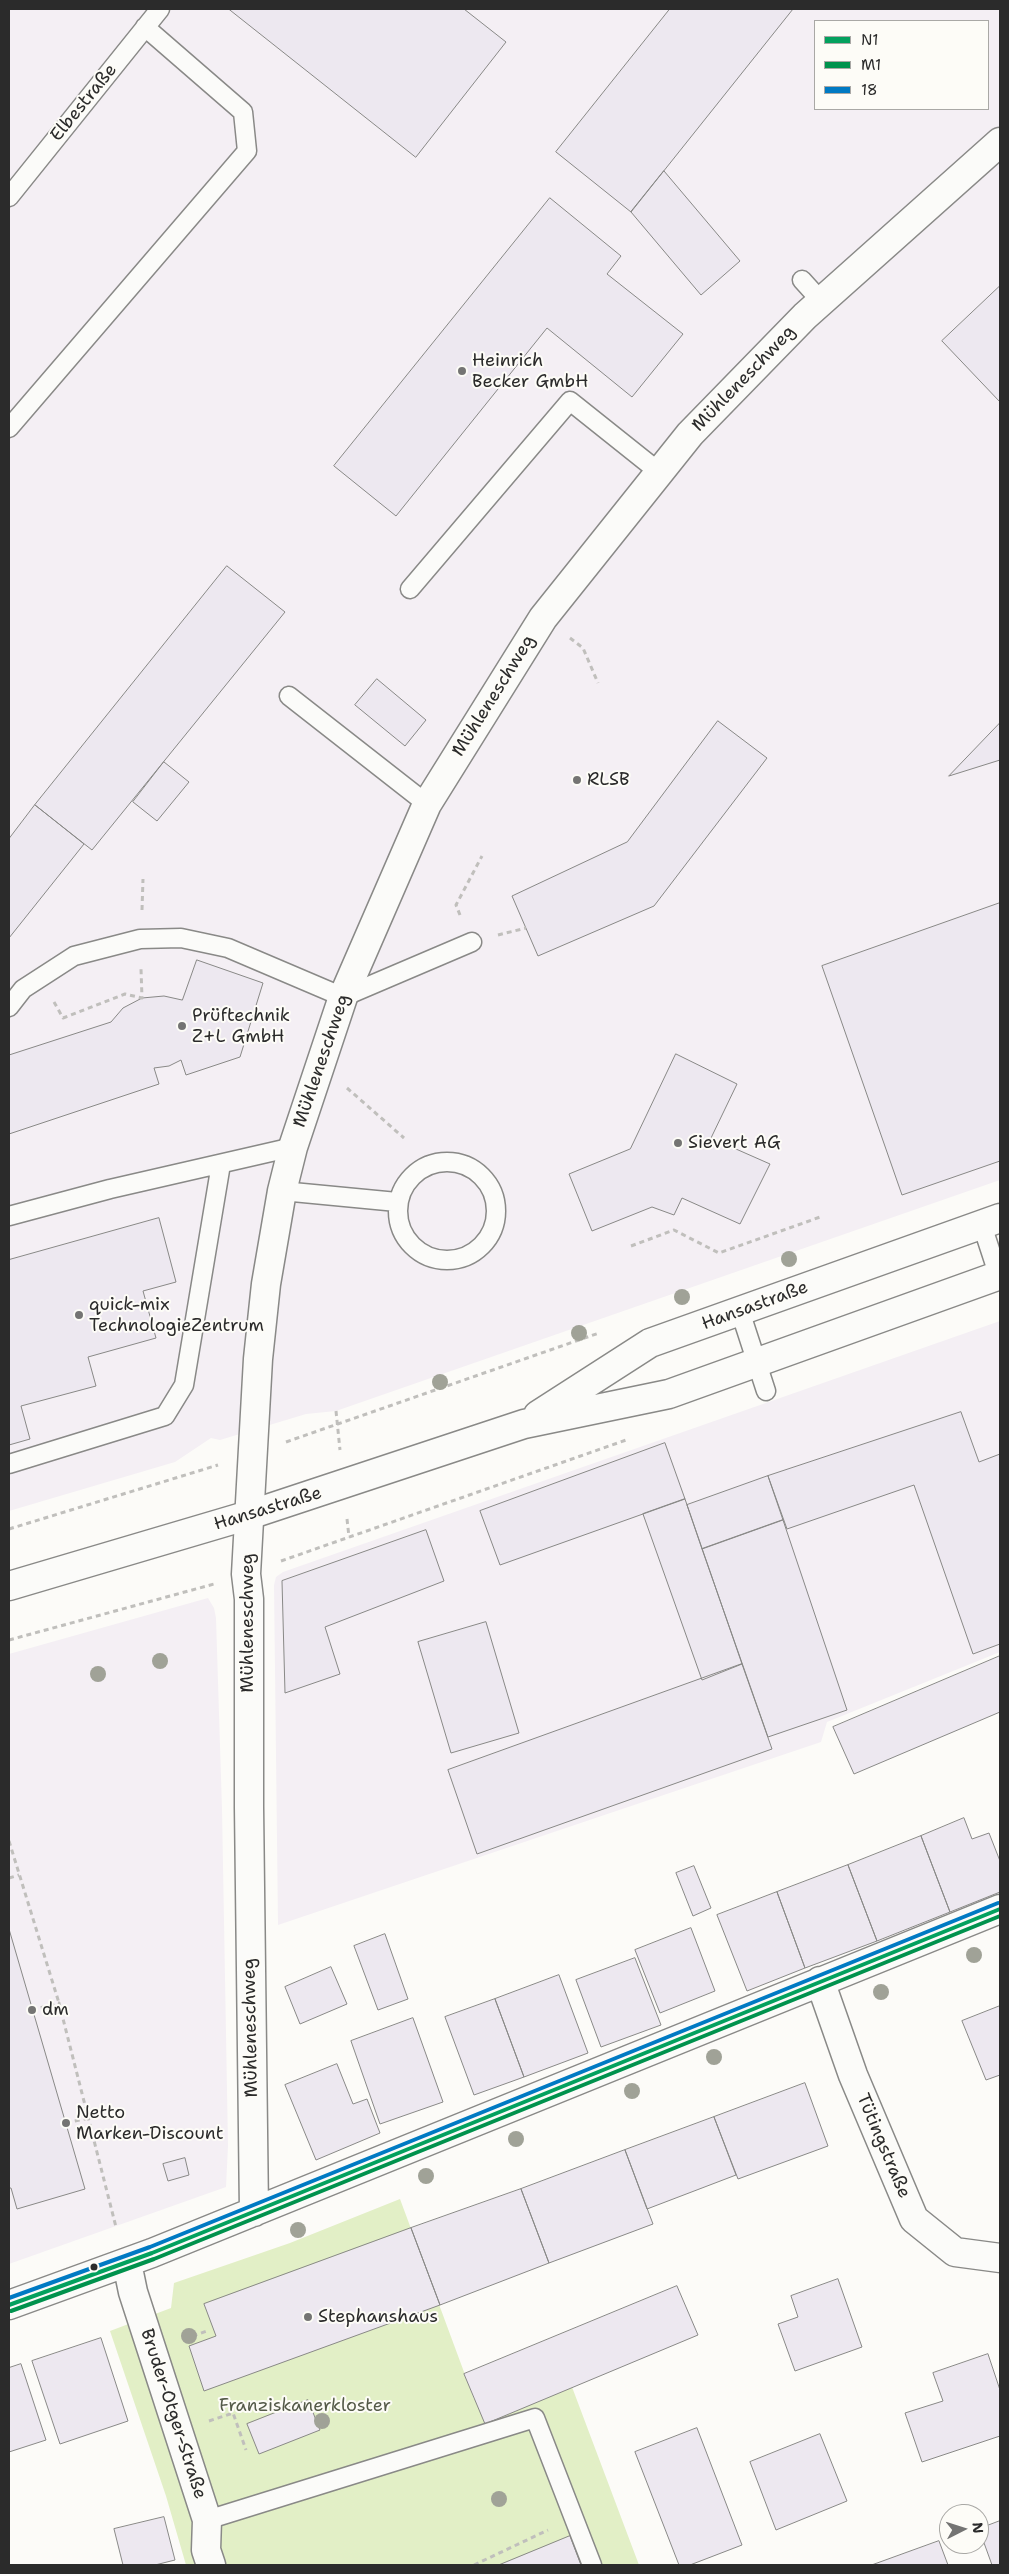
<!DOCTYPE html>
<html>
<head>
<meta charset="utf-8">
<style>
	body { margin:0 }
	#map { position:relative; width:1009px; height:2574px; overflow:hidden; background:#fcfbf8; font-family:"Shantell Sans",sans-serif }
	canvas { display:block }
	.frame { position:absolute; inset:0; border:10px solid #2b2b2b; pointer-events:none }
	.legend { position:absolute; left:814px; top:20px; width:175px; height:90px; box-sizing:border-box; background:#fdfcf7; border:1px solid #a9a8a5; margin:0; padding:6px 9px; list-style:none; font-size:15px; color:#2b2b2b }
	.legend li { display:flex; align-items:center; gap:10px; height:25px }
	.legend b { width:25px; border:1px solid #a9a8a5 }
	.north { position:absolute; left:939px; top:2504px; width:50px; height:50px; box-sizing:border-box; background:#fdfcf7; border:1px solid #a9a8a5; border-radius:50%; rotate:85deg; font-size:14px; font-weight:700; line-height:20px; text-align:center; color:#2b2b2b }
	.north::after { content:''; display:block; margin:auto; width:18px; height:22px; background:#747473; clip-path:polygon(50% 0,100% 100%,50% 72%,0 100%) }
</style>
</head>
<body>
<div id="map">
<canvas width="1009" height="2574"></canvas>
<div class="frame"></div>
<ul class="legend">
<li><b style="height:6px;background:#03a15e"></b>N1</li>
<li><b style="height:6px;background:#00924d"></b>M1</li>
<li><b style="height:6px;background:#007ac3"></b>18</li>
</ul>
<div class="north">N</div>
</div>
<script>
const g = document.querySelector('canvas').getContext('2d');
g.lineJoin = 'round';
function fillPath(path, color) { g.fillStyle = color; g.fill(path, 'evenodd'); }
function trace(path, color, width, dash) { g.strokeStyle = color; g.lineWidth = width; g.lineCap = dash ? 'butt' : 'round'; g.setLineDash(dash || []); g.stroke(path); }
function drawText(font, color, halo, rows, align = 'center') {
  g.font = font + ' "Shantell Sans",sans-serif'; g.lineWidth = 4; g.setLineDash([]); g.textBaseline = 'middle'; g.strokeStyle = halo; g.fillStyle = color; for (const [text, x, y, turn = 0] of rows) {
    g.save(); g.translate(x, y); g.rotate((+turn || 0) * Math.PI / 180); g.textAlign = isNaN(turn) ? turn : align; if (halo) g.strokeText(text, 0, 0); g.fillText(text, 0, 0); g.restore();
  }
}
const built = new Path2D(`
	M 9,9 L 1000,9 L 1000,1180 L 336,1411 L 306,1414 L 220,1440 L 211,1438 L 175,1462 L 9,1511 ZM 815,21 L 988,21 L 988,109 L 815,109 Z
	M 1000,1321 L 1000,1652 L 827,1722 L 821,1742 L 278,1925 L 274,1585 L 276,1577 L 283,1572 Z
	M 208,1598 L 214,1608 L 216,1618 L 222,1809 L 228,2146 L 226,2187 L 9,2264 L 9,1654 Z`);
const green = new Path2D(`
	M 400,2199 L 474,2399 L 572,2387 L 639,2565 L 186,2565 L 166,2496 L 110,2331 L 171,2308 L 174,2283 L 290,2243 Z`);
const building = new Path2D(`
	M 229,9 L 464,9 L 506,42 L 416,157 Z
	M 670,9 L 793,9 L 631,212 L 556,152 Z
	M 664,171 L 740,261 L 701,295 L 631,212 Z
	M 550,198 L 621,256 L 607,274 L 683,334 L 632,397 L 547,328 L 396,516 L 334,466 Z
	M 1000,286 L 1000,402 L 942,341 Z
	M 227,566 L 285,612 L 92,850 L 35,805 Z
	M 377,679 L 426,720 L 405,746 L 355,705 Z
	M 718,721 L 767,758 L 654,906 L 538,956 L 512,896 L 627,842 Z
	M 1000,723 L 1000,760 L 949,776 Z
	M 164,762 L 189,782 L 157,821 L 133,802 Z
	M 35,805 L 84,844 L 9,938 L 9,839 Z
	M 1000,903 L 1000,1161 L 902,1195 L 822,966 Z
	M 197,960 L 263,983 L 240,1057 L 186,1075 L 181,1060 L 169,1066 L 154,1068 L 159,1084 L 9,1134 L 9,1055 L 111,1022 L 123,1008 L 142,998 L 164,996 L 182,1000 Z
	M 676,1054 L 737,1084 L 711,1138 L 770,1164 L 740,1224 L 682,1198 L 674,1215 L 652,1207 L 592,1231 L 569,1174 L 630,1149 Z
	M 159,1218 L 176,1282 L 143,1291 L 156,1338 L 88,1357 L 96,1386 L 21,1406 L 30,1439 L 9,1445 L 9,1260 Z
	M 961,1412 L 979,1462 L 1000,1454 L 1000,1644 L 973,1654 L 914,1485 L 787,1529 L 768,1476 Z
	M 665,1443 L 685,1499 L 500,1565 L 480,1511 Z
	M 768,1476 L 783,1520 L 702,1549 L 687,1505 Z
	M 685,1499 L 742,1664 L 702,1680 L 643,1514 Z
	M 783,1520 L 847,1710 L 768,1737 L 702,1549 Z
	M 426,1530 L 444,1581 L 325,1627 L 340,1674 L 285,1693 L 282,1581 Z
	M 486,1622 L 519,1733 L 451,1753 L 418,1642 Z
	M 1000,1656 L 1000,1712 L 854,1774 L 833,1727 Z
	M 742,1664 L 772,1749 L 477,1854 L 448,1770 Z
	M 964,1818 L 972,1839 L 989,1833 L 1000,1861 L 1000,1892 L 950,1912 L 921,1836 Z
	M 921,1836 L 950,1912 L 877,1941 L 848,1865 Z
	M 848,1865 L 877,1941 L 805,1968 L 777,1892 Z
	M 694,1866 L 711,1908 L 693,1916 L 676,1873 Z
	M 777,1892 L 805,1968 L 747,1991 L 717,1915 Z
	M 691,1928 L 715,1991 L 660,2013 L 635,1950 Z
	M 9,1929 L 85,2189 L 17,2209 L 11,2188 L 9,2188 Z
	M 385,1934 L 408,1999 L 378,2010 L 354,1946 Z
	M 635,1958 L 661,2025 L 601,2047 L 576,1980 Z
	M 331,1967 L 347,2004 L 300,2024 L 285,1987 Z
	M 559,1975 L 588,2053 L 524,2077 L 495,1999 Z
	M 495,1999 L 524,2077 L 474,2095 L 445,2017 Z
	M 1000,2006 L 1000,2075 L 986,2080 L 962,2021 Z
	M 413,2018 L 443,2102 L 380,2124 L 351,2041 Z
	M 337,2064 L 353,2104 L 367,2099 L 380,2133 L 316,2160 L 285,2085 Z
	M 805,2083 L 828,2146 L 738,2179 L 714,2117 Z
	M 714,2117 L 736,2175 L 647,2209 L 625,2150 Z
	M 625,2150 L 653,2224 L 549,2263 L 521,2189 Z
	M 185,2158 L 189,2175 L 168,2181 L 163,2164 Z
	M 521,2189 L 549,2263 L 440,2305 L 411,2228 Z
	M 411,2228 L 440,2305 L 204,2391 L 189,2346 L 216,2336 L 204,2304 Z
	M 838,2279 L 862,2347 L 795,2371 L 778,2324 L 798,2317 L 791,2296 Z
	M 677,2286 L 698,2335 L 485,2424 L 464,2374 Z
	M 101,2338 L 128,2421 L 60,2444 L 32,2361 Z
	M 988,2354 L 1000,2390 L 1000,2436 L 922,2462 L 905,2413 L 943,2401 L 933,2373 Z
	M 21,2364 L 46,2440 L 9,2452 L 9,2368 Z
	M 308,2400 L 320,2430 L 259,2454 L 247,2424 Z
	M 697,2428 L 742,2545 L 690,2565 L 679,2565 L 635,2452 Z
	M 820,2434 L 847,2501 L 776,2530 L 750,2462 Z
	M 164,2517 L 175,2560 L 155,2565 L 123,2565 L 114,2529 Z
	M 1000,2521 L 1000,2565 L 992,2565 L 979,2529 Z
	M 570,2536 L 581,2565 L 499,2565 Z
	M 939,2541 L 948,2565 L 872,2565 Z`);
const path = new Path2D(`
	M 570,638 L 583,648 L 598,683
	M 142,910 L 143,879
	M 460,915 L 456,905 L 482,856
	M 498,935 L 526,928
	M 54,1002 L 63,1018 L 125,994 L 142,998 L 141,969
	M 347,1088 L 404,1138
	M 631,1246 L 674,1230 L 719,1253 L 823,1216
	M 336,1411 L 340,1450
	M 286,1442 L 599,1333
	M 347,1519 L 349,1537
	M 9,1529 L 218,1465
	M 281,1561 L 629,1439
	M 9,1640 L 214,1584
	M 9,1841 L 59,2003
	M 9,1878 L 19,1875
	M 32,2010 L 59,2003 L 116,2227
	M 66,2123 L 89,2118
	M 184,2339 L 207,2331
	M 209,2421 L 233,2413 L 246,2450
	M 474,2565 L 548,2530`);
const lane = new Path2D(`
	M 9,197 L 160,9
	M 802,280 L 821,301
	M 9,428 L 247,151 L 243,112 L 145,27
	M 410,589 L 570,401 L 659,472
	M 289,696 L 427,804
	M 9,1007 L 23,989 L 74,956 L 140,939 L 181,938 L 228,948 L 343,997 L 472,942
	M398 1211a49 49 0 1 1 98 0a49 49 0 1 1-98 0Z
	M 282,1191 L 397,1202
	M 9,1216 L 110,1189 L 293,1147
	M 982,1225 L 1000,1280
	M 740,1311 L 766,1391
	M 9,1464 L 165,1416 L 184,1385 L 221,1164
	M 207,2520 L 535,2418 L 592,2565`);
const street = new Path2D(`
	M 820,1981 L 853,2075 L 914,2219 L 955,2252 L 1000,2258
	M 254,2212 L 249,1807 L 249,1599 L 246,1574 L 258,1359 L 266,1284 L 282,1191 L 293,1147 L 343,997 L 427,804 L 543,618 L 690,434 L 805,316 L 1000,142
	M 127,2263 L 133,2292 L 207,2520 L 206,2550 L 211,2565
	M 9,2305 L 152,2253 L 1000,1909`);
const primary = new Path2D(`
	M 538,1415 L 650,1343 L 1000,1218
	M 9,1586 L 249,1515 L 524,1424 L 669,1394 L 1000,1275`);
const bus1 = new Path2D(`
	M 9,2305 L 152,2253 L 1000,1909`);
const bus2 = new Path2D(`
	M 11,2311 L 154,2259 L 1000,1916`);
const bus3 = new Path2D(`
	M 9,2298 L 150,2247 L 998,1903`);
const trees = [
	[789,1259],
	[682,1297],
	[579,1333],
	[440,1382],
	[160,1661],
	[98,1674],
	[974,1955],
	[881,1992],
	[714,2057],
	[632,2091],
	[516,2139],
	[426,2176],
	[298,2230],
	[189,2336],
	[322,2421],
	[499,2499]
];
const markers = [
	[462,371,5,"#747473"],
	[577,780,5,"#747473"],
	[182,1026,5,"#747473"],
	[678,1143,5,"#747473"],
	[79,1315,5,"#747473"],
	[32,2010,5,"#747473"],
	[66,2123,5,"#747473"],
	[94,2267,4.5,"#2b2b2b"],
	[308,2317,5,"#747473"]
];
const streetNames = [
	["Elbestraße",84,103,-51],
	["Mühleneschweg",744,379,-46],
	["Mühleneschweg",494,696,-58],
	["Mühleneschweg",322,1061,-71],
	["Hansastraße",755,1306,-20],
	["Hansastraße",268,1509,-17],
	["Mühleneschweg",248,1623,-90],
	["Mühleneschweg",251,2028,-91],
	["Tütingstraße",883,2146,67],
	["Bruder-Otger-Straße",173,2414,72]
];
const poiNames = [
	["Heinrich",472,361],
	["Becker GmbH",472,382],
	["RLSB",587,780],
	["Prüftechnik",192,1016],
	["Z+L GmbH",192,1037],
	["Sievert AG",688,1143],
	["quick-mix",89,1305],
	["TechnologieZentrum",89,1326],
	["dm",42,2010],
	["Netto",76,2113],
	["Marken-Discount",76,2134],
	["Stephanshaus",318,2317]
];
const parkNames = [
	["Franziskanerkloster",305,2406]
];
fillPath(built, '#f4eff4');
fillPath(green, '#e2efc6');
fillPath(building, '#ede8f0');
trace(building, '#898987', 1);
trace(lane, '#898987', 21);
trace(street, '#898987', 31);
trace(primary, '#898987', 31);
trace(path, '#c0bfbc', 3, [5, 4]);
trace(lane, '#fbfbf9', 18);
trace(street, '#fbfbf9', 28);
trace(primary, '#fbfbf9', 28);
trace(bus1, '#03a15e', 4);
trace(bus2, '#00924d', 4);
trace(bus3, '#007ac3', 4);
g.fillStyle = '#a0a297';
for (const [x, y] of trees) { g.beginPath(); g.arc(x, y, 8, 0, 2 * Math.PI); g.fill(); }
for (const [x, y, r, color] of markers) { const dot = new Path2D(); dot.arc(x, y, r, 0, 2 * Math.PI); g.fillStyle = color; g.fill(dot); trace(dot, '#fdfcf7', 2); }
drawText('18px', '#2b2b2b', '#fdfcf7', streetNames);
drawText('18px', '#2b2b2b', '#fdfcf7', poiNames, 'left');
drawText('18px', '#545a48', '#fdfcf7', parkNames);
</script>
</body>
</html>
